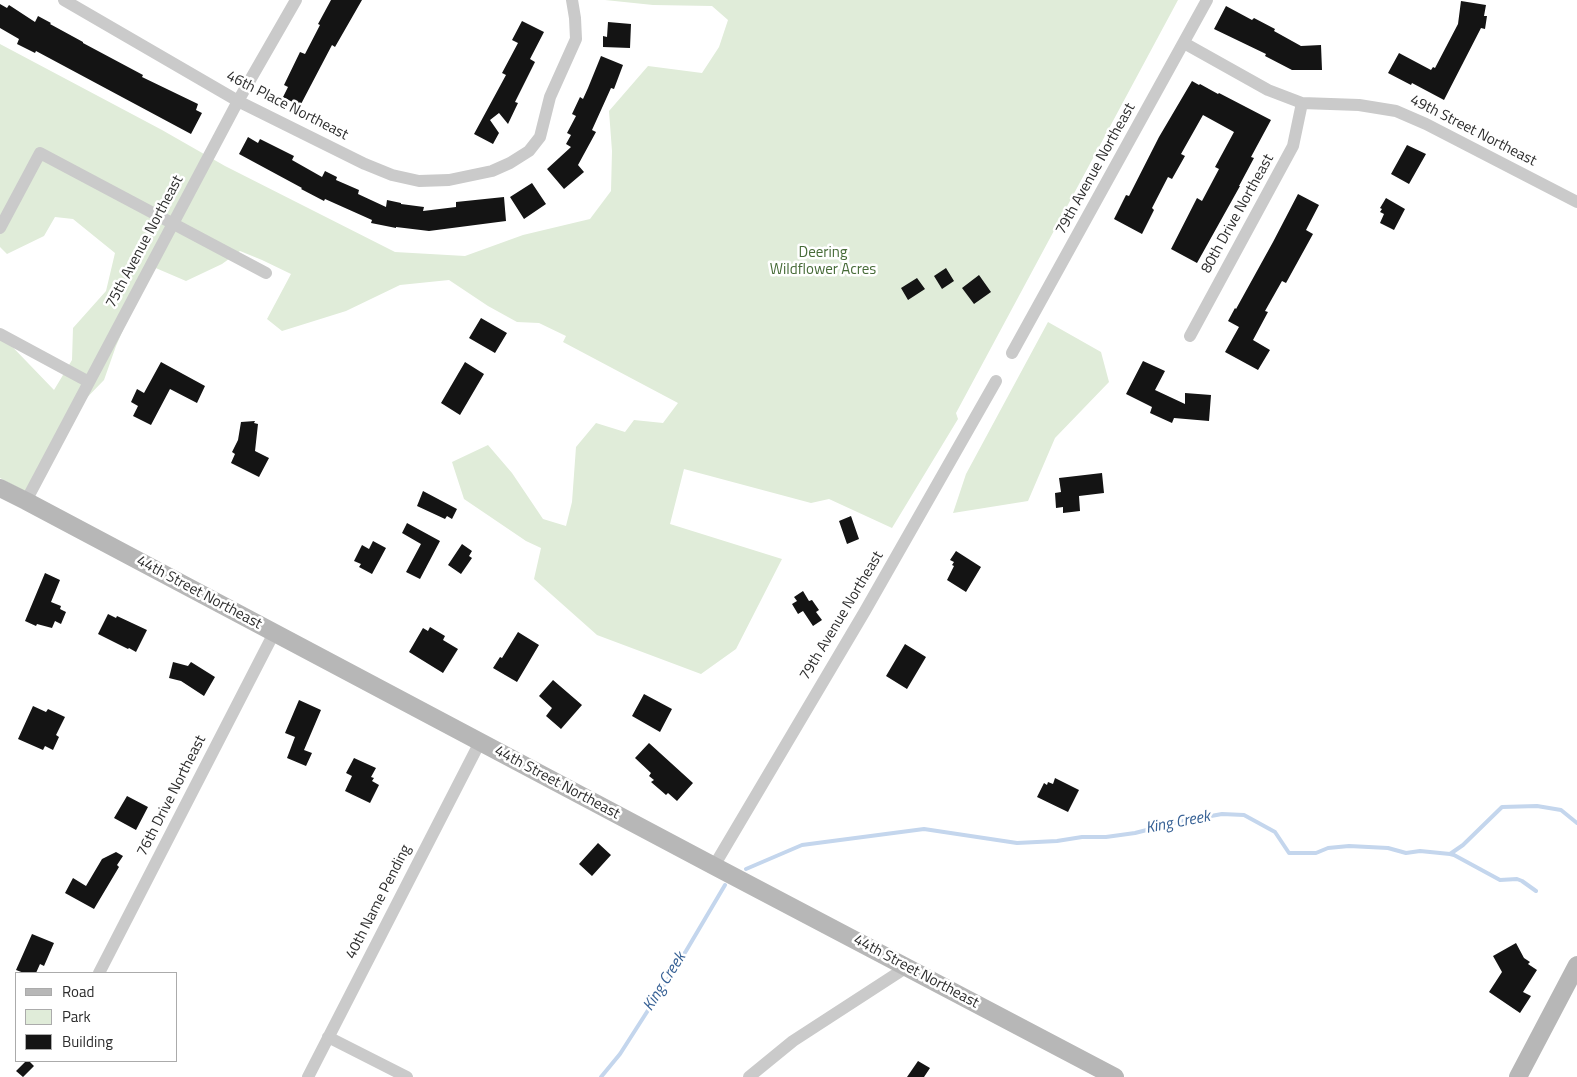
<!DOCTYPE html>
<html>
<head>
<meta charset="utf-8">
<style>
	body { margin:0 }
	#map { position:relative; width:1577px; height:1077px; overflow:hidden; background:#fff; font-family:"Titillium Web",sans-serif }
	canvas { display:block }
	.legend { position:absolute; left:15px; top:972px; width:162px; height:90px; box-sizing:border-box; background:#fff; border:1px solid #ababab; margin:0; padding:6px 9px; list-style:none; font-size:15px; color:#2d2d2d }
	.legend li { display:flex; align-items:center; gap:10px; height:25px }
	.legend b { width:25px; border:1px solid #ababab }
</style>
</head>
<body>
<div id="map">
<canvas width="1577" height="1077"></canvas>
<ul class="legend">
<li><b style="height:6px;background:#b7b7b7"></b>Road</li>
<li><b style="height:14px;background:#e0ecd9"></b>Park</li>
<li><b style="height:14px;background:#141414"></b>Building</li>
</ul>
</div>
<script>
const g = document.querySelector('canvas').getContext('2d');
g.lineJoin = 'round';
function fillPath(path, color) { g.fillStyle = color; g.fill(path, 'evenodd'); }
function trace(path, color, width, dash) { g.strokeStyle = color; g.lineWidth = width; g.lineCap = dash ? 'butt' : 'round'; g.setLineDash(dash || []); g.stroke(path); }
function drawText(font, color, halo, rows, align = 'center') {
  g.font = font + ' "Titillium Web",sans-serif'; g.lineWidth = 5; g.setLineDash([]); g.textBaseline = 'middle'; g.strokeStyle = halo; g.fillStyle = color; for (const [text, x, y, turn = 0] of rows) {
    g.save(); g.translate(x, y); g.rotate((+turn || 0) * Math.PI / 180); g.textAlign = isNaN(turn) ? turn : align; if (halo) g.strokeText(text, 0, 0); g.fillText(text, 0, 0); g.restore();
  }
}
const green = new Path2D(`
	M 605,0 L 1178,0 L 956,413 L 958,419 L 892,528 L 829,499 L 811,503 L 684,469 L 670,524 L 782,559 L 736,649 L 701,674 L 597,635 L 534,579 L 541,548 L 526,541 L 464,499 L 452,462 L 488,445 L 512,473 L 543,519 L 566,526 L 572,502 L 576,447 L 596,423 L 625,432 L 634,420 L 663,423 L 678,403 L 563,342 L 566,336 L 539,323 L 517,322 L 488,306 L 449,280 L 400,285 L 346,311 L 282,331 L 267,319 L 291,274 L 262,260 L 240,251 L 222,264 L 186,281 L 151,266 L 116,346 L 104,380 L 75,410 L 32,495 L 0,478 L 0,340 L 2,336 L 54,390 L 72,360 L 73,328 L 106,291 L 115,253 L 73,219 L 55,217 L 44,236 L 7,254 L 0,247 L 0,44 L 162,130 L 225,166 L 395,252 L 465,256 L 523,235 L 590,219 L 611,191 L 612,151 L 609,111 L 648,66 L 702,73 L 719,47 L 728,20 L 712,6 L 653,5 Z
	M 1048,322 L 1101,352 L 1109,382 L 1055,438 L 1028,501 L 953,513 L 966,474 Z`);
const stream = new Path2D(`
	M 1450,854 L 1463,845 L 1502,807 L 1537,806 L 1561,810 L 1577,823
	M 746,869 L 802,845 L 924,829 L 1017,843 L 1057,841 L 1082,837 L 1106,837 L 1135,833 L 1178,822 L 1222,814 L 1244,815 L 1275,832 L 1289,853 L 1316,853 L 1328,848 L 1349,846 L 1388,848 L 1406,853 L 1420,851 L 1450,854 L 1454,855 L 1500,880 L 1517,879 L 1522,881 L 1536,891
	M 601,1077 L 620,1054 L 686,951 L 725,885`);
const building = new Path2D(`
	M 331,0 L 362,0 L 335,47 L 332,45 L 300,106 L 283,97 L 288,87 L 284,85 L 300,52 L 305,54 L 320,25 L 318,24 Z
	M 1461,1 L 1486,5 L 1484,16 L 1487,16 L 1485,29 L 1481,28 L 1444,100 L 1412,83 L 1411,85 L 1388,73 L 1399,53 L 1431,70 L 1433,67 L 1435,68 L 1458,24 Z
	M 0,4 L 7,8 L 9,5 L 35,22 L 38,16 L 51,23 L 50,24 L 83,42 L 83,43 L 143,75 L 142,77 L 198,104 L 196,110 L 202,113 L 191,134 L 36,51 L 35,53 L 17,44 L 19,39 L 0,28 Z
	M 1226,6 L 1252,20 L 1254,18 L 1275,29 L 1274,31 L 1301,46 L 1321,45 L 1322,70 L 1292,70 L 1265,56 L 1266,54 L 1214,29 Z
	M 522,21 L 544,32 L 530,59 L 535,62 L 515,102 L 518,103 L 508,124 L 499,113 L 490,120 L 499,133 L 493,144 L 474,134 L 506,75 L 502,73 L 518,43 L 512,40 Z
	M 608,22 L 631,24 L 630,48 L 603,47 L 603,36 L 607,37 Z
	M 601,56 L 623,65 L 614,89 L 611,88 L 592,130 L 596,132 L 578,165 L 584,172 L 564,189 L 547,169 L 571,147 L 566,144 L 571,135 L 567,133 L 576,116 L 572,114 L 580,97 L 583,99 L 588,88 Z
	M 1192,81 L 1199,85 L 1200,84 L 1218,94 L 1219,93 L 1271,120 L 1251,157 L 1254,158 L 1239,186 L 1240,186 L 1197,263 L 1171,249 L 1197,198 L 1202,201 L 1219,169 L 1215,167 L 1234,132 L 1203,115 L 1181,154 L 1185,156 L 1172,179 L 1168,177 L 1152,208 L 1154,210 L 1142,234 L 1114,219 L 1126,195 L 1129,196 L 1159,137 Z
	M 248,137 L 258,143 L 260,139 L 294,156 L 292,160 L 322,177 L 325,171 L 337,177 L 336,180 L 359,190 L 358,194 L 386,207 L 387,200 L 401,203 L 401,204 L 424,207 L 423,211 L 456,207 L 456,202 L 504,197 L 506,221 L 429,231 L 396,227 L 396,228 L 371,223 L 372,220 L 325,199 L 324,201 L 301,189 L 302,188 L 239,154 Z
	M 1407,145 L 1426,154 L 1409,184 L 1391,174 Z
	M 532,183 L 546,204 L 524,219 L 510,197 Z
	M 1298,194 L 1319,205 L 1306,230 L 1313,234 L 1286,283 L 1282,281 L 1265,311 L 1268,312 L 1253,340 L 1270,350 L 1258,370 L 1225,352 L 1239,327 L 1228,321 L 1235,308 L 1236,309 L 1273,242 Z
	M 1386,198 L 1405,209 L 1394,230 L 1380,223 L 1384,214 L 1380,212 L 1382,209 L 1380,208 Z
	M 946,268 L 954,281 L 942,289 L 934,276 Z
	M 979,275 L 991,292 L 974,304 L 962,288 Z
	M 917,278 L 925,289 L 908,300 L 901,288 Z
	M 481,318 L 507,333 L 495,353 L 469,338 Z
	M 1143,361 L 1165,371 L 1155,390 L 1185,404 L 1185,393 L 1211,395 L 1209,421 L 1174,418 L 1172,423 L 1150,413 L 1152,407 L 1126,394 Z
	M 161,362 L 205,386 L 197,403 L 170,389 L 151,425 L 133,416 L 138,406 L 131,402 L 137,389 L 144,393 Z
	M 465,362 L 484,374 L 460,415 L 441,403 Z
	M 255,421 L 254,423 L 258,424 L 255,451 L 269,458 L 259,477 L 231,463 L 235,454 L 232,452 L 238,440 L 241,422 Z
	M 1102,473 L 1104,493 L 1079,496 L 1080,511 L 1063,513 L 1063,507 L 1056,508 L 1055,493 L 1061,492 L 1059,478 Z
	M 423,491 L 457,509 L 452,519 L 447,516 L 445,519 L 417,506 Z
	M 851,516 L 859,539 L 847,544 L 839,521 Z
	M 407,523 L 440,541 L 420,579 L 406,572 L 421,544 L 402,533 Z
	M 373,541 L 386,548 L 372,574 L 359,567 L 361,564 L 354,561 L 362,545 L 369,549 Z
	M 462,544 L 472,551 L 469,556 L 472,558 L 461,574 L 448,565 Z
	M 956,551 L 981,567 L 966,592 L 947,580 L 954,566 L 952,565 L 954,562 L 950,560 Z
	M 45,573 L 60,580 L 51,602 L 61,606 L 60,609 L 66,612 L 61,624 L 55,621 L 52,628 L 37,624 L 36,626 L 25,621 Z
	M 803,591 L 809,601 L 812,600 L 819,610 L 816,612 L 822,620 L 813,626 L 803,611 L 798,614 L 792,604 L 797,601 L 794,597 Z
	M 108,614 L 116,618 L 117,616 L 147,630 L 136,652 L 129,648 L 128,649 L 98,634 Z
	M 430,627 L 445,636 L 443,640 L 458,649 L 443,673 L 409,652 L 423,628 L 428,631 Z
	M 518,632 L 539,645 L 517,682 L 493,668 L 500,657 L 502,658 Z
	M 905,644 L 926,657 L 907,689 L 886,676 Z
	M 173,662 L 188,666 L 191,662 L 215,677 L 204,696 L 181,681 L 169,678 Z
	M 553,680 L 582,705 L 561,729 L 546,716 L 552,708 L 539,696 Z
	M 644,694 L 672,709 L 660,732 L 632,716 Z
	M 299,700 L 321,710 L 304,750 L 312,753 L 306,766 L 287,758 L 295,737 L 285,733 Z
	M 33,706 L 46,712 L 48,709 L 65,717 L 56,735 L 59,737 L 53,750 L 45,746 L 43,750 L 18,739 Z
	M 649,743 L 693,783 L 677,801 L 668,793 L 666,795 L 651,782 L 654,780 L 649,776 L 651,773 L 635,758 Z
	M 354,758 L 376,768 L 371,777 L 374,778 L 372,781 L 379,785 L 370,803 L 345,791 L 352,776 L 346,773 Z
	M 1055,778 L 1079,790 L 1068,812 L 1037,797 L 1044,783 L 1047,785 L 1048,782 L 1053,784 Z
	M 127,796 L 148,807 L 136,830 L 114,818 Z
	M 598,843 L 611,855 L 592,876 L 579,864 Z
	M 116,852 L 123,856 L 117,865 L 119,867 L 94,909 L 65,893 L 73,878 L 86,886 L 102,859 Z
	M 32,934 L 54,943 L 44,966 L 40,964 L 36,973 L 24,973 L 16,970 Z
	M 1516,943 L 1524,958 L 1530,962 L 1528,964 L 1537,970 L 1523,992 L 1531,996 L 1520,1013 L 1489,992 L 1502,972 L 1493,956 Z
	M 26,1061 L 29,1061 L 34,1066 L 23,1077 L 16,1071 Z
	M 918,1061 L 930,1068 L 924,1077 L 907,1077 Z`);
const street = new Path2D(`
	M 64,0 L 238,101 L 365,164 L 392,175 L 419,181 L 449,180 L 492,171 L 510,163 L 529,151 L 540,137 L 550,97 L 576,39 L 575,18 L 572,0
	M 1184,43 L 1268,90 L 1302,103 L 1359,105 L 1396,111 L 1426,124 L 1577,202
	M 0,228 L 40,153 L 266,273
	M 0,334 L 89,382
	M 1190,336 L 1293,146 L 1302,103
	M 1012,353 L 1207,0
	M 26,501 L 238,101 L 296,0
	M 714,866 L 865,611 L 996,381
	M 99,973 L 274,633
	M 328,1037 L 407,1077
	M 308,1077 L 480,742
	M 749,1077 L 793,1041 L 907,967`);
const secondary = new Path2D(`
	M 0,488 L 26,501 L 714,866 L 1115,1077
	M 1518,1077 L 1577,965`);
const streetNames = [
	["46th Place Northeast",287,106,27],
	["49th Street Northeast",1473,131,27],
	["79th Avenue Northeast",1096,169,-61],
	["80th Drive Northeast",1238,214,-61],
	["75th Avenue Northeast",145,242,-62],
	["44th Street Northeast",199,593,28],
	["79th Avenue Northeast",842,616,-59],
	["44th Street Northeast",557,783,28],
	["76th Drive Northeast",172,796,-63],
	["40th Name Pending",379,902,-63],
	["44th Street Northeast",916,972,28]
];
const parkNames = [
	["Deering",823,253],
	["Wildflower Acres",823,270]
];
const waterNames = [
	["King Creek",1178,823,-11],
	["King Creek",665,982,-58]
];
fillPath(green, '#e0ecd9');
trace(stream, '#c4d6ed', 4);
fillPath(building, '#141414');
trace(street, '#cacaca', 12);
trace(secondary, '#b7b7b7', 18);
drawText('15px', '#2d2d2d', '#fff', streetNames);
drawText('15px', '#476b38', '#fff', parkNames);
drawText('italic 16px', '#366094', '#fff', waterNames);
</script>
</body>
</html>
